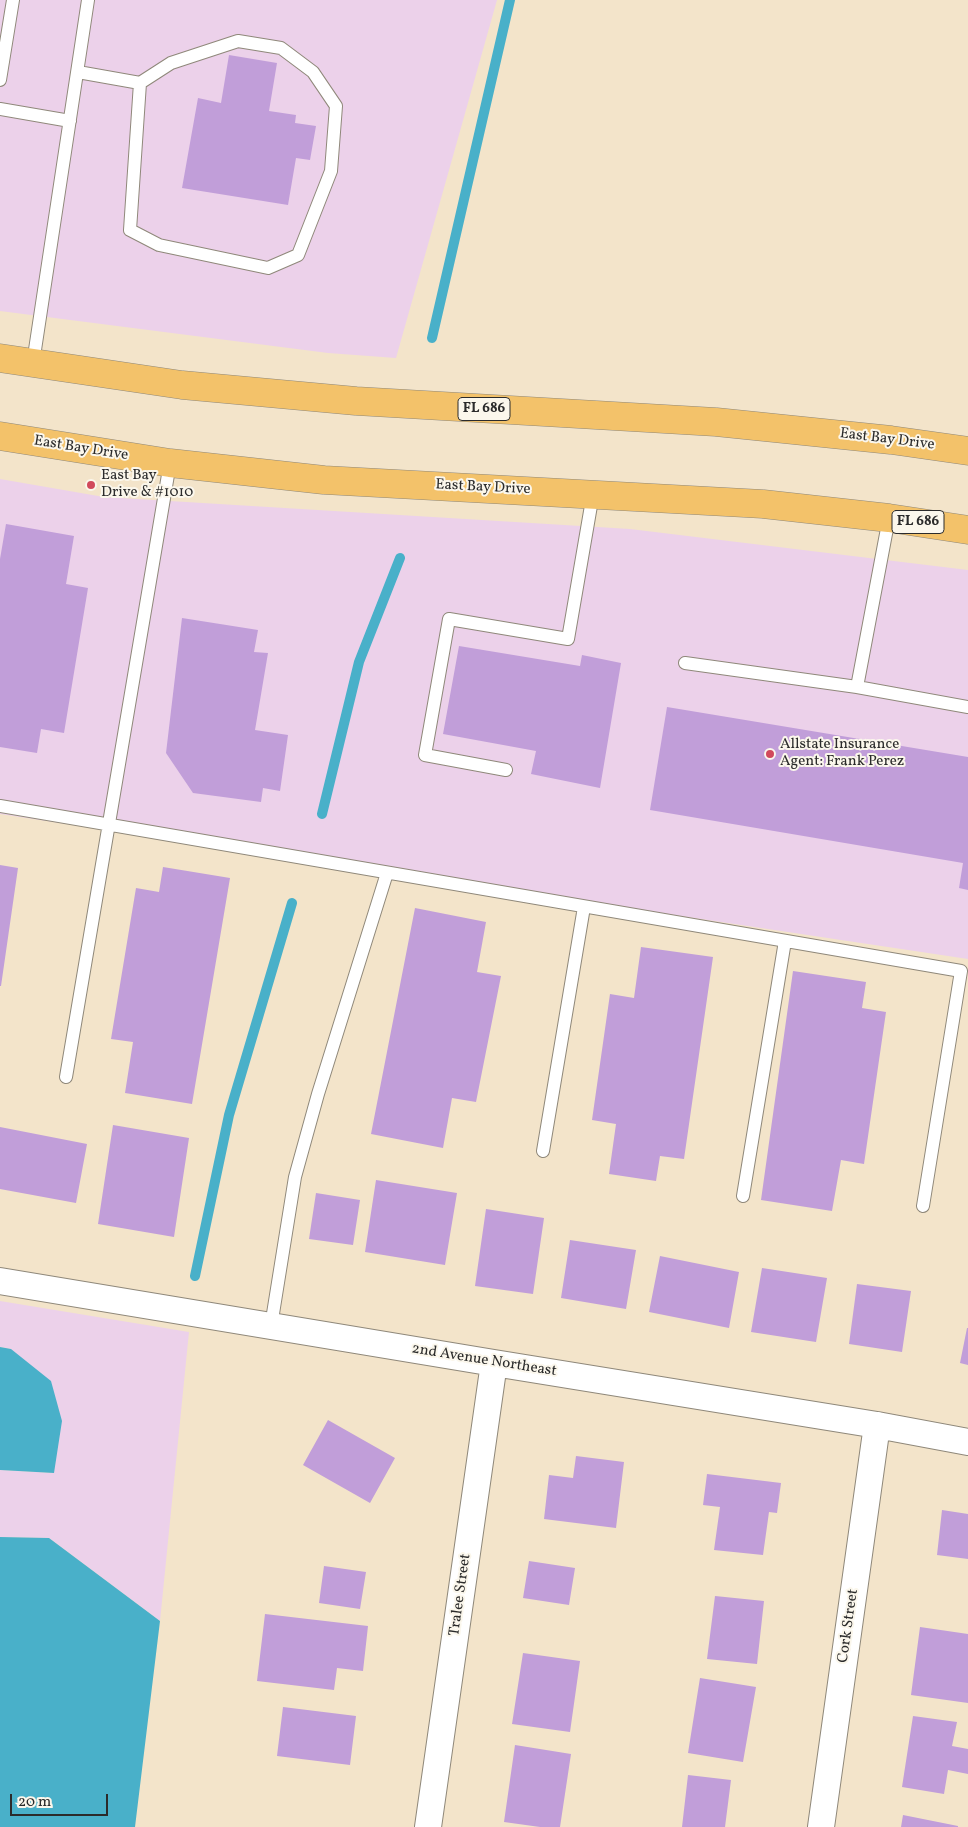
<!DOCTYPE html>
<html>
<head>
<meta charset="utf-8">
<style>
	body { margin:0 }
	#map { position:relative; width:968px; height:1827px; overflow:hidden; background:#f3e4ca; font-family:Vollkorn,serif }
	canvas { display:block }
	.scale { position:absolute; left:10px; top:1794px; width:98px; height:22px; box-sizing:border-box; border:2px solid #2b2b2b; border-top:0; padding-left:6px; font-size:15px; line-height:18px; white-space:nowrap; color:#2b2b2b; -webkit-text-stroke:4px #fbf7ec; paint-order:stroke }
</style>
</head>
<body>
<div id="map">
<canvas width="968" height="1827"></canvas>
<div class="scale">20 m</div>
</div>
<script>
const g = document.querySelector('canvas').getContext('2d');
g.lineJoin = 'round';
function fillPath(path, color) { g.fillStyle = color; g.fill(path, 'evenodd'); }
function trace(path, color, width, dash) { g.strokeStyle = color; g.lineWidth = width; g.lineCap = dash ? 'butt' : 'round'; g.setLineDash(dash || []); g.stroke(path); }
function drawText(font, color, halo, rows, align = 'center') {
  g.font = font + ' Vollkorn,serif'; g.lineWidth = 4; g.setLineDash([]); g.textBaseline = 'middle'; g.strokeStyle = halo; g.fillStyle = color; for (const [text, x, y, turn = 0] of rows) {
    g.save(); g.translate(x, y); g.rotate((+turn || 0) * Math.PI / 180); g.textAlign = isNaN(turn) ? turn : align; if (halo) g.strokeText(text, 0, 0); g.fillText(text, 0, 0); g.restore();
  }
}
const built = new Path2D(`
	M 0,0 L 497,0 L 396,358 L 328,353 L 0,311 Z
	M 0,479 L 104,497 L 630,529 L 968,570 L 968,959 L 0,814 Z
	M 0,1301 L 189,1332 L 160,1621 L 49,1538 L 0,1537 L 0,1470 L 54,1473 L 11,1349 L 0,1347 Z`);
const water = new Path2D(`
	M 0,1347 L 11,1349 L 51,1381 L 62,1421 L 54,1473 L 0,1470 Z
	M 0,1537 L 49,1538 L 160,1621 L 135,1827 L 0,1827 Z`);
const stream = new Path2D(`
	M 432,338 L 510,0
	M 322,814 L 359,662 L 400,558
	M 195,1276 L 229,1115 L 292,903`);
const building = new Path2D(`
	M 229,55 L 277,63 L 269,111 L 296,115 L 295,123 L 316,126 L 310,160 L 296,158 L 288,205 L 182,188 L 198,98 L 221,103 Z
	M 6,524 L 74,536 L 66,584 L 88,588 L 64,733 L 41,729 L 37,753 L 0,747 L 0,559 Z
	M 182,618 L 258,630 L 254,652 L 268,653 L 255,730 L 288,735 L 280,791 L 263,788 L 261,802 L 193,793 L 166,753 Z
	M 459,646 L 580,666 L 582,655 L 621,663 L 600,788 L 531,774 L 536,751 L 443,734 Z
	M 667,707 L 968,757 L 968,890 L 959,888 L 963,863 L 650,810 Z
	M 0,865 L 18,868 L 1,986 L 0,986 Z
	M 163,867 L 230,878 L 192,1104 L 125,1093 L 133,1042 L 111,1039 L 136,888 L 159,892 Z
	M 415,908 L 486,922 L 477,972 L 501,976 L 476,1102 L 452,1098 L 443,1148 L 371,1134 Z
	M 641,947 L 713,957 L 684,1159 L 660,1156 L 656,1181 L 609,1174 L 616,1124 L 592,1120 L 610,994 L 634,998 Z
	M 793,971 L 866,982 L 862,1008 L 886,1012 L 864,1164 L 841,1160 L 832,1211 L 761,1200 Z
	M 113,1125 L 189,1138 L 174,1237 L 98,1224 Z
	M 0,1127 L 87,1144 L 76,1203 L 0,1189 Z
	M 376,1180 L 457,1193 L 445,1265 L 365,1252 Z
	M 316,1193 L 360,1200 L 353,1245 L 309,1239 Z
	M 486,1209 L 544,1218 L 533,1294 L 475,1286 Z
	M 570,1240 L 636,1250 L 626,1309 L 561,1298 Z
	M 660,1256 L 739,1272 L 729,1328 L 649,1312 Z
	M 762,1268 L 827,1278 L 816,1342 L 751,1332 Z
	M 857,1284 L 911,1291 L 902,1352 L 849,1344 Z
	M 967,1328 L 968,1328 L 968,1365 L 960,1363 Z
	M 328,1420 L 395,1458 L 370,1503 L 303,1465 Z
	M 576,1456 L 624,1462 L 616,1528 L 544,1519 L 549,1475 L 573,1478 Z
	M 707,1474 L 781,1483 L 777,1513 L 769,1512 L 763,1555 L 714,1550 L 720,1507 L 703,1505 Z
	M 942,1510 L 968,1514 L 968,1559 L 937,1555 Z
	M 529,1561 L 575,1568 L 569,1605 L 523,1598 Z
	M 324,1566 L 366,1572 L 360,1609 L 319,1603 Z
	M 715,1596 L 764,1601 L 757,1664 L 707,1659 Z
	M 265,1614 L 368,1626 L 363,1671 L 337,1668 L 334,1690 L 257,1681 Z
	M 920,1627 L 968,1634 L 968,1703 L 911,1695 Z
	M 523,1653 L 580,1661 L 570,1732 L 512,1724 Z
	M 700,1678 L 756,1687 L 743,1762 L 688,1753 Z
	M 283,1707 L 356,1716 L 350,1765 L 277,1756 Z
	M 913,1716 L 957,1722 L 952,1746 L 968,1749 L 968,1774 L 948,1770 L 944,1794 L 902,1787 Z
	M 515,1745 L 571,1754 L 560,1827 L 540,1827 L 504,1822 Z
	M 688,1775 L 731,1780 L 725,1827 L 682,1827 Z
	M 903,1815 L 958,1826 L 958,1827 L 901,1827 Z`);
const lane = new Path2D(`
	M 78,72 L 140,83 L 171,63 L 238,41 L 281,48 L 313,72 L 336,106 L 331,171 L 298,255 L 268,268 L 159,245 L 130,230 L 140,83
	M 0,80 L 13,0
	M 0,109 L 70,121
	M 33,363 L 88,0
	M 685,663 L 857,687 L 889,518
	M 857,687 L 968,707
	M 506,770 L 425,755 L 449,619 L 568,639 L 593,494
	M 0,806 L 961,971 L 923,1206
	M 66,1077 L 170,463
	M 543,1151 L 584,907
	M 743,1196 L 785,941
	M 271,1326 L 295,1177 L 318,1094 L 387,873`);
const street = new Path2D(`
	M 0,1281 L 494,1363 L 877,1425 L 968,1442
	M 428,1827 L 494,1363
	M 821,1827 L 877,1425`);
const primary = new Path2D(`
	M 0,358 L 182,385 L 356,401 L 716,422 L 891,440 L 968,451
	M 0,436 L 170,463 L 324,480 L 763,504 L 889,518 L 968,530`);
const markers = [
	[91,485,5,"#d1495b"],
	[770,754,5,"#d1495b"]
];
const shields = [
	[484,409,52],
	[918,522,52]
];
const shieldNames = [
	["FL 686",484,409],
	["FL 686",918,522]
];
const streetNames = [
	["East Bay Drive",887,440,7],
	["East Bay Drive",81,449,9],
	["East Bay Drive",483,488,3],
	["2nd Avenue Northeast",484,1361,9],
	["Tralee Street",461,1595,-82],
	["Cork Street",849,1626,-82]
];
const poiNames = [
	["East Bay",101,476],
	["Drive & #1010",101,493],
	["Allstate Insurance",780,745],
	["Agent: Frank Perez",780,762]
];
fillPath(built, '#ecd1ea');
fillPath(water, '#49b0c9');
trace(stream, '#49b0c9', 10);
fillPath(building, '#c19ed9');
trace(lane, '#8f887a', 14);
trace(street, '#8f887a', 28);
trace(primary, '#8f887a', 29);
trace(lane, '#fff', 12);
trace(street, '#fff', 26);
trace(primary, '#f3c26a', 28);
for (const [x, y, r, color] of markers) { const dot = new Path2D(); dot.arc(x, y, r, 0, 2 * Math.PI); g.fillStyle = color; g.fill(dot); trace(dot, '#fbf7ec', 2); }
for (const [x, y, w] of shields) { const box = new Path2D(); box.roundRect(x - w / 2, y - 11.5, w, 23, 4); g.fillStyle = '#fbf7ec'; g.fill(box); trace(box, '#2b2b2b', 1); }
drawText('bold 14px', '#2b2b2b', null, shieldNames);
drawText('15px', '#2b2b2b', '#fbf7ec', streetNames);
drawText('15px', '#2b2b2b', '#fbf7ec', poiNames, 'left');
</script>
</body>
</html>
